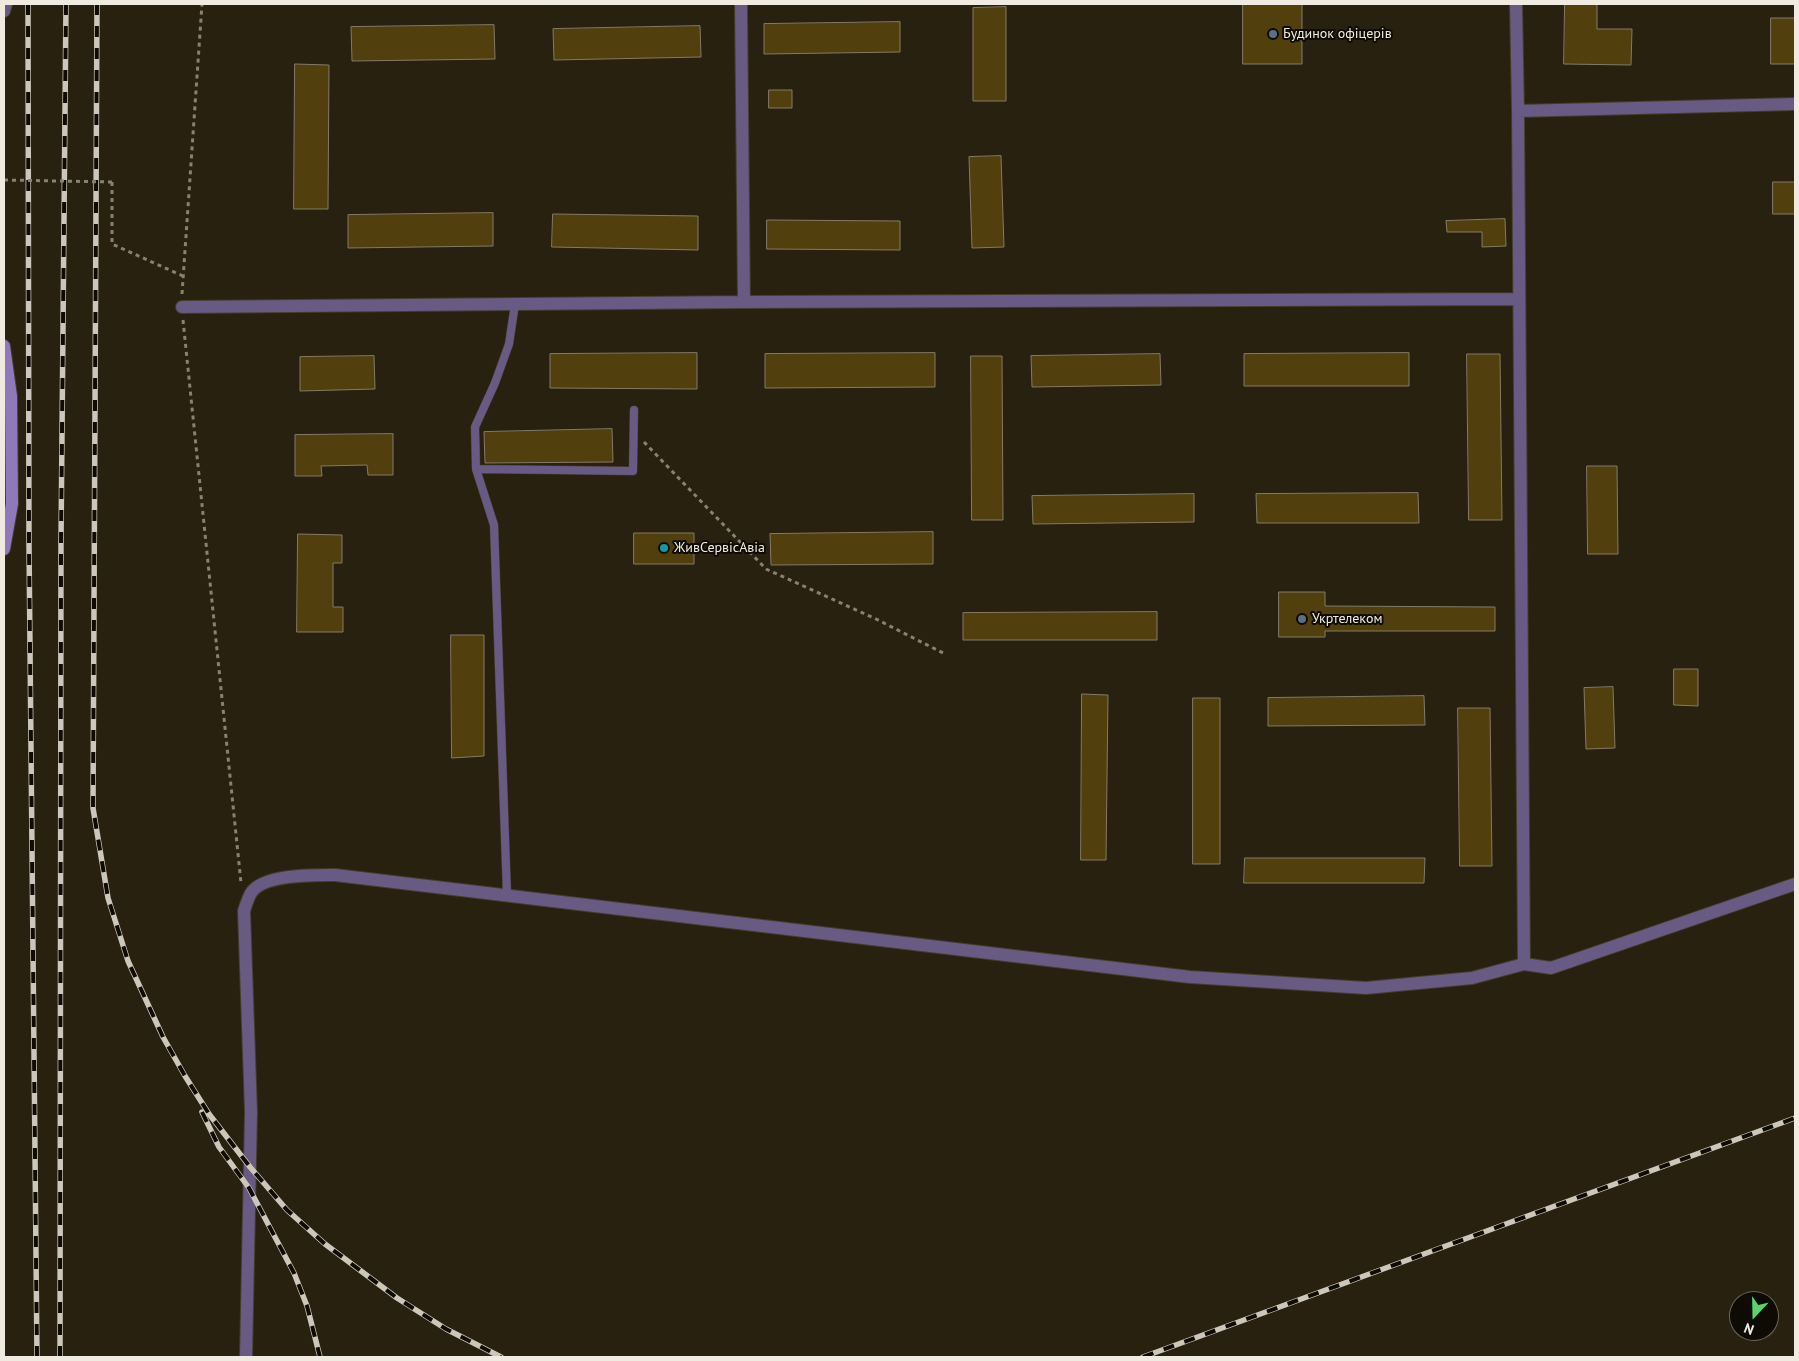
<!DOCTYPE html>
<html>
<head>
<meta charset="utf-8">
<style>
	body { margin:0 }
	#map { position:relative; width:1799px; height:1361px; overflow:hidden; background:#28210f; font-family:"PT Sans",sans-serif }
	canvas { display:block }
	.frame { position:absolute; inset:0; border:5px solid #f0ebe0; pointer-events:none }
	.north { position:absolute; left:1729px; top:1291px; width:50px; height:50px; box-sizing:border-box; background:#0e0b05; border:1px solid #68655d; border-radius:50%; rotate:201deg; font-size:14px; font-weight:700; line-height:20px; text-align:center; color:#f0ebe0 }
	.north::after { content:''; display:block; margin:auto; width:18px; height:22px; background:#59d56f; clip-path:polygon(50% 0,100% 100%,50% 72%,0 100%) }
</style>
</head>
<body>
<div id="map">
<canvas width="1799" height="1361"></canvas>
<div class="frame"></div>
<div class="north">N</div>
</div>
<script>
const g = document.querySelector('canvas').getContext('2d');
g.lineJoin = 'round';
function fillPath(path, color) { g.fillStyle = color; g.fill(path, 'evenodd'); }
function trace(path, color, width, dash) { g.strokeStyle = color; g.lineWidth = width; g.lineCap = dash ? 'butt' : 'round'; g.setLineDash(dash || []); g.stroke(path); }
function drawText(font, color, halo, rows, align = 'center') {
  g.font = font + ' "PT Sans",sans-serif'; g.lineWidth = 4; g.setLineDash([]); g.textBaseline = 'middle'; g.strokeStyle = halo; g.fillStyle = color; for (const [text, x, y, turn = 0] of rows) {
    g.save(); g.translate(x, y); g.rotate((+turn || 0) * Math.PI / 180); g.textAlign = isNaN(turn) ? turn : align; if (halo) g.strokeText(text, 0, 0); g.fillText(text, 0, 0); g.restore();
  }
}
const building = new Path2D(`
	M 1243,4 L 1302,4 L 1302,64 L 1243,64 Z
	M 1565,4 L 1597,4 L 1597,29 L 1632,29 L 1631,65 L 1564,64 Z
	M 1006,7 L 1006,101 L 973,101 L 973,8 Z
	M 1771,18 L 1795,18 L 1795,64 L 1771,64 Z
	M 900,22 L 900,52 L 764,54 L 764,24 Z
	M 494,25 L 495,59 L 352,61 L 351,27 Z
	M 700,26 L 701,57 L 554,60 L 553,29 Z
	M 295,64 L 329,65 L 328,209 L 294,209 Z
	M 769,90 L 792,90 L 792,108 L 769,108 Z
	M 1001,156 L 1004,247 L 972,248 L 969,157 Z
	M 1773,182 L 1795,182 L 1795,214 L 1773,214 Z
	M 493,213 L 493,246 L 348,248 L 348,215 Z
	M 553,214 L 698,216 L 698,250 L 552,247 Z
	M 1505,219 L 1506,246 L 1482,247 L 1482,232 L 1447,232 L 1446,221 Z
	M 767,220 L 900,221 L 900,250 L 767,249 Z
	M 697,353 L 697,389 L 550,388 L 550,354 Z
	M 935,353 L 935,387 L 765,388 L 765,354 Z
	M 1409,353 L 1409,386 L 1244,386 L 1244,354 Z
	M 1160,354 L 1161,385 L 1032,387 L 1031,356 Z
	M 1467,354 L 1500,354 L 1502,520 L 1469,520 Z
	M 374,356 L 375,389 L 300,391 L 300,357 Z
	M 971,356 L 1002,356 L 1003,520 L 972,520 Z
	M 612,429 L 613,462 L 485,463 L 484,432 Z
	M 393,434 L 393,475 L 368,475 L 367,465 L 321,466 L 322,476 L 295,476 L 295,435 Z
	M 1587,466 L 1617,466 L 1618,554 L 1588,554 Z
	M 1418,493 L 1419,523 L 1257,523 L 1256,494 Z
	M 1194,494 L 1194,522 L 1033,524 L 1032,496 Z
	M 933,532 L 933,564 L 771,565 L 770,534 Z
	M 634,533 L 694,533 L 694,564 L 634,564 Z
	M 298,534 L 342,535 L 342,563 L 333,563 L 333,607 L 343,607 L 343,632 L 297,632 Z
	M 1279,592 L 1325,592 L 1325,606 L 1495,607 L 1495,631 L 1325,631 L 1325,637 L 1279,637 Z
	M 1157,612 L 1157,640 L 963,640 L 963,613 Z
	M 451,635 L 484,635 L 484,756 L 452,758 Z
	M 1674,669 L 1698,669 L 1698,706 L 1674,705 Z
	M 1613,687 L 1615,748 L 1586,749 L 1584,688 Z
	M 1082,694 L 1108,695 L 1106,860 L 1081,860 Z
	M 1424,696 L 1425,725 L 1268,726 L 1268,698 Z
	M 1193,698 L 1220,698 L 1220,864 L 1193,864 Z
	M 1458,708 L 1490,708 L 1492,866 L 1460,866 Z
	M 1245,858 L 1425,858 L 1424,883 L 1244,883 Z`);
const path = new Path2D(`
	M 112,182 L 112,244 L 183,276
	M 182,294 L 202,4
	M 183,320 L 241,883
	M 644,442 L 766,569 L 876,619 L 945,654`);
const lane = new Path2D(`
	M 476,469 L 633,471 L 634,410
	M 507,895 L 494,525 L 476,469 L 475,427 L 495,383 L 509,344 L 515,304`);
const street = new Path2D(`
	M 741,4 L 744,302
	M 1516,4 L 1518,111 L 1524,964
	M 4,11 L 6,4
	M 1518,111 L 1795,104
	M 182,307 L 744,302 L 1519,299
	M 246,1357 L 251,1112 L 244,911 C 246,905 248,898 251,893 C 263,874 314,875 335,875 L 1190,977 L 1366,988 L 1472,978 L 1524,964 L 1551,968 L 1795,884`);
const secondary = new Path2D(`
	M 4,346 L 11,396 L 12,504 L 4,549`);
const rail = new Path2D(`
	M 28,4 L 29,545 L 37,1357
	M 97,4 L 93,808 L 108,898 L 128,961 L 163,1037 L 185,1076 L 209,1114 L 250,1167 L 287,1210 L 325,1244 L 397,1298 L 446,1329 L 501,1357
	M 202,1112 L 219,1147 L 249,1188 L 294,1273 L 307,1306 L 320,1357
	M 60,1357 L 61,542 L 66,4
	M 1143,1357 L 1795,1118`);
const pathBridge = new Path2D(`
	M 4,180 L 112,182`);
const markers = [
	[1273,34,5,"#5c6f8a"],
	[664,548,5,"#0f9aa8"],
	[1302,619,5,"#5c6f8a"]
];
const poiNames = [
	["Будинок офіцерів",1283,34],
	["ЖивСервісАвіа",674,548],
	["Укртелеком",1312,619]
];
fillPath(building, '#51400e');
trace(building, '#837b66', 1);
trace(lane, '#443d2c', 9);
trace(street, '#443d2c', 14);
trace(secondary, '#443d2c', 14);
trace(path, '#888273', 3, [4, 4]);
trace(lane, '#675a83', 8);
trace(street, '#675a83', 12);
trace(secondary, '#8f79ba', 12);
trace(rail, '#ccc7ba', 5.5);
trace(rail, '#0e0b05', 4, [11]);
trace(pathBridge, '#888273', 3, [4, 4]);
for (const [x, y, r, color] of markers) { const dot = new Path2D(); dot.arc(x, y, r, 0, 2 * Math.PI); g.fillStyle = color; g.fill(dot); trace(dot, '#0e0b05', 2); }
drawText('14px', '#f0ebe0', '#0e0b05', poiNames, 'left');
</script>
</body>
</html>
